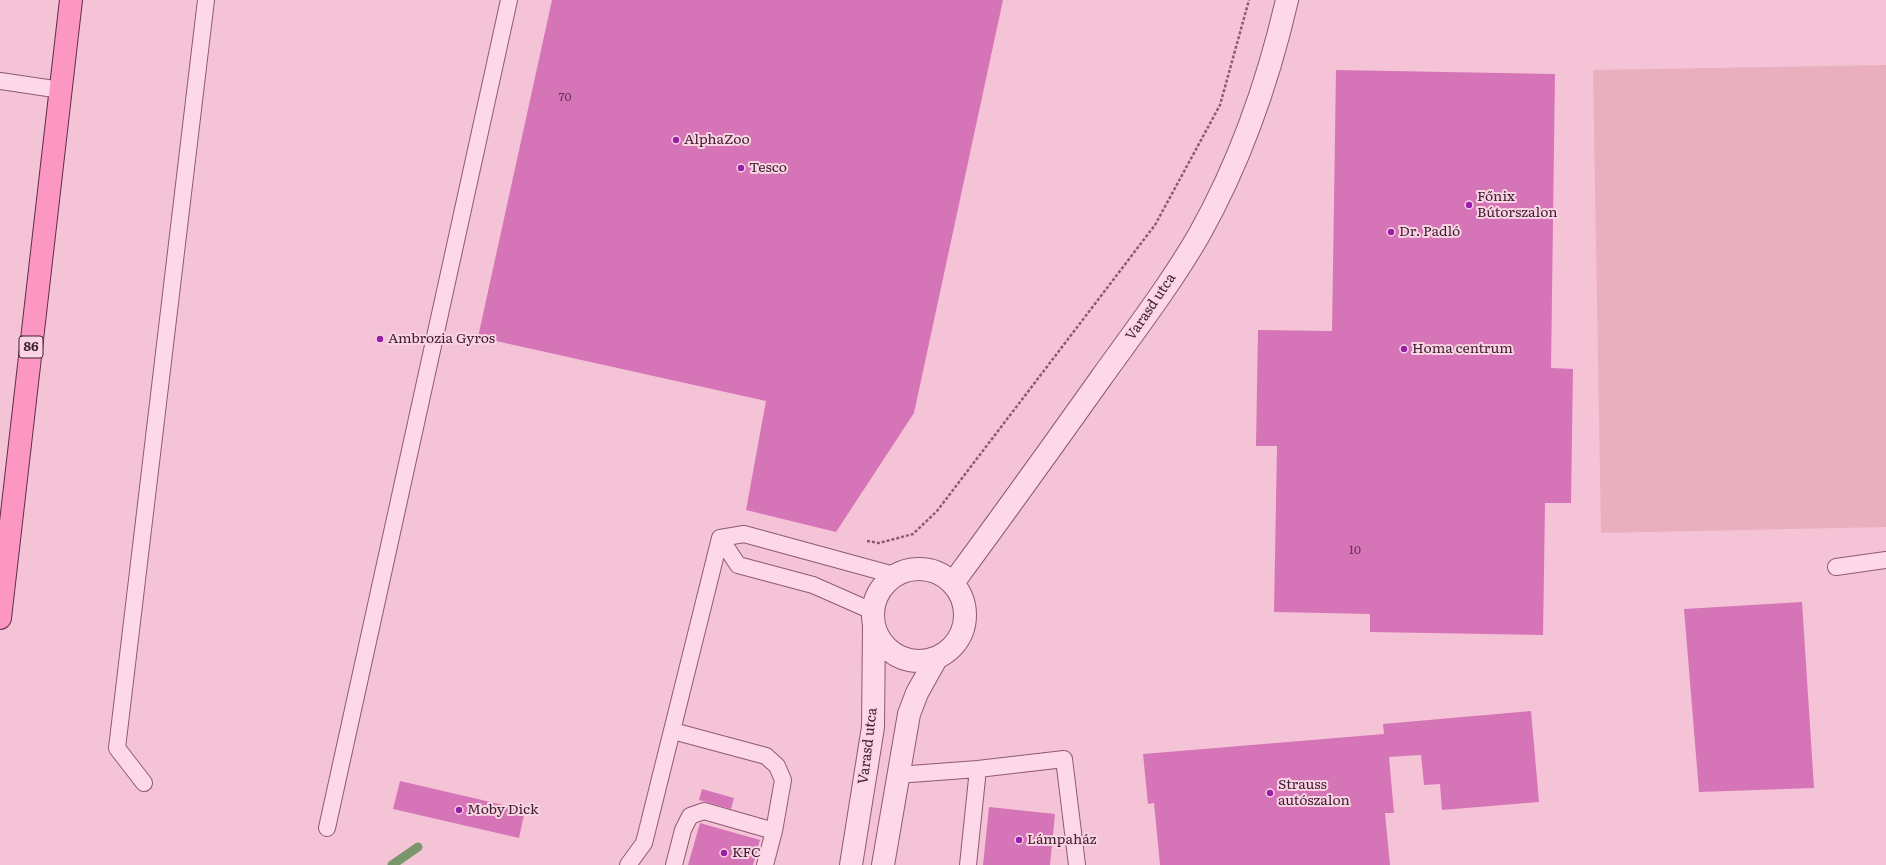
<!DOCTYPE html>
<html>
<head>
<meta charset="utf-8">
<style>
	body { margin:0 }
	canvas { display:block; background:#f4c3d6 }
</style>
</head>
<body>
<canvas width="1886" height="865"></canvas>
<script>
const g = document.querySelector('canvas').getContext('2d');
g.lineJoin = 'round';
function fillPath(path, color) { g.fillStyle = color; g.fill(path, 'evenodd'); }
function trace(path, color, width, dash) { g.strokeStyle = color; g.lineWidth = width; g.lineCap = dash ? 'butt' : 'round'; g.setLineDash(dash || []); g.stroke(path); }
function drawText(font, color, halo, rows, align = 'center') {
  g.font = font + ' Literata,serif'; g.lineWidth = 4; g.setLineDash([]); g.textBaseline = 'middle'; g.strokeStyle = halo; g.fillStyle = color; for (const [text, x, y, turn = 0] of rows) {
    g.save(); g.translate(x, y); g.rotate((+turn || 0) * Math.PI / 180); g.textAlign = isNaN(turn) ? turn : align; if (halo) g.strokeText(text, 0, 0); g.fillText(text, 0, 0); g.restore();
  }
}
const farmland = new Path2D(`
	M 1886,65 L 1886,527 L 1601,533 L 1593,70 Z`);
const stream = new Path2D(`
	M 392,865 L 418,847`);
const building = new Path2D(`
	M 552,0 L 1003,0 L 914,413 L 836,532 L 746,510 L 766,401 L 478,337 Z
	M 1336,70 L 1555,74 L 1551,368 L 1573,369 L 1571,503 L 1545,503 L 1543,635 L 1370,632 L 1370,614 L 1274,612 L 1277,446 L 1256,446 L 1258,330 L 1332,331 Z
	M 1802,602 L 1814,788 L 1699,792 L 1684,609 Z
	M 1531,711 L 1539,802 L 1442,810 L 1440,784 L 1424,785 L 1421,755 L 1389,757 L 1394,813 L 1385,813 L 1390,865 L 1160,865 L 1154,803 L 1148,804 L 1143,754 L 1384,734 L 1383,724 Z
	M 400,781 L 525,810 L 519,838 L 393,809 Z
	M 702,789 L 734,798 L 731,809 L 699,800 Z
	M 989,807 L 1055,814 L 1050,865 L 983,865 Z
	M 700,823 L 760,840 L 753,865 L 688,865 Z`);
const path = new Path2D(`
	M 867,541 L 879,543 L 913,534 L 937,511 L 1155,225 L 1220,105 L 1249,0`);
const service = new Path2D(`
	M 0,81 L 61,90
	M 720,538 L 744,534 L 894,575
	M 720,538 L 738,565 L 813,585 L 872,611
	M 1836,567 L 1886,560
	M 673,731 L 766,756 L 777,766 L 783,780 L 774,831 L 765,865
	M 897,775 L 978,769 L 1064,759 L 1077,865
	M 144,783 L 117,748 L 206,0
	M 327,828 L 509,0
	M 628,865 L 644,843 L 720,538
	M 674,865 L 683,830 L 690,816 L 704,811 L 774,831
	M 968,865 L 978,769`);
const minor = new Path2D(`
	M873 615a46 46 0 1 1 92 0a46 46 0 1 1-92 0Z
	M 953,583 C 1003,515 1052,447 1101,378 C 1134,332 1170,285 1199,235 C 1240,162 1268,82 1287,0
	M 851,865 L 873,727 L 874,627
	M 883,865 L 909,714 L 917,693 L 936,659`);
const primary = new Path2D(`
	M 0,618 L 71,0`);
const markers = [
	[676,140,4,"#991fa8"],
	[741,168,4,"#991fa8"],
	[1469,205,4,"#991fa8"],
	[1391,232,4,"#991fa8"],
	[380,339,4,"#991fa8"],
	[1404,349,4,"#991fa8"],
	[1270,793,4,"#991fa8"],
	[459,810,4,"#991fa8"],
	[1019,840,4,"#991fa8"],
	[724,853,4,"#991fa8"]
];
const numberNames = [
	["70",565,97],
	["10",1355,550]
];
const shields = [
	[31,347,24]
];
const shieldNames = [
	["86",31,347]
];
const poiNames = [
	["AlphaZoo",684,140],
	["Tesco",749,168],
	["Főnix",1477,197],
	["Bútorszalon",1477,213],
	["Dr. Padló",1399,232],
	["Ambrozia Gyros",388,339],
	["Homa centrum",1412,349],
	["Strauss",1278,785],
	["autószalon",1278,801],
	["Moby Dick",467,810],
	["Lámpaház",1027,840],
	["KFC",732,853]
];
const streetNames = [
	["Varasd utca",1151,307,-56],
	["Varasd utca",868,746,-83]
];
fillPath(farmland, '#eaafbf');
trace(stream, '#7a966b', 9);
fillPath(building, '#d674b8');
trace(service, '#915778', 18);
trace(minor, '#915778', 24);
trace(primary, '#5e2b4c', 24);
trace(path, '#915778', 2.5, [3, 2]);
trace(service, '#fdd8e7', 16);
trace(minor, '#fdd8e7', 22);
trace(primary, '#fb97c0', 22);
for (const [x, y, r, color] of markers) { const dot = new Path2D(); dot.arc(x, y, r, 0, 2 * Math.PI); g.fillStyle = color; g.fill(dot); trace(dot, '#fad4e3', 1.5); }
drawText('12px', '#653354', null, numberNames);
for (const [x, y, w] of shields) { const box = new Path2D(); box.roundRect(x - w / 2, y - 11, w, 22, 3); g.fillStyle = '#fad4e3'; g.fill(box); trace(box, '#3f1d32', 1); }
drawText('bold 13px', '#3f1d32', null, shieldNames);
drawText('14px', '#3f1d32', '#fad4e3', poiNames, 'left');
drawText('14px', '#3f1d32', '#fad4e3', streetNames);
</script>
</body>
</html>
